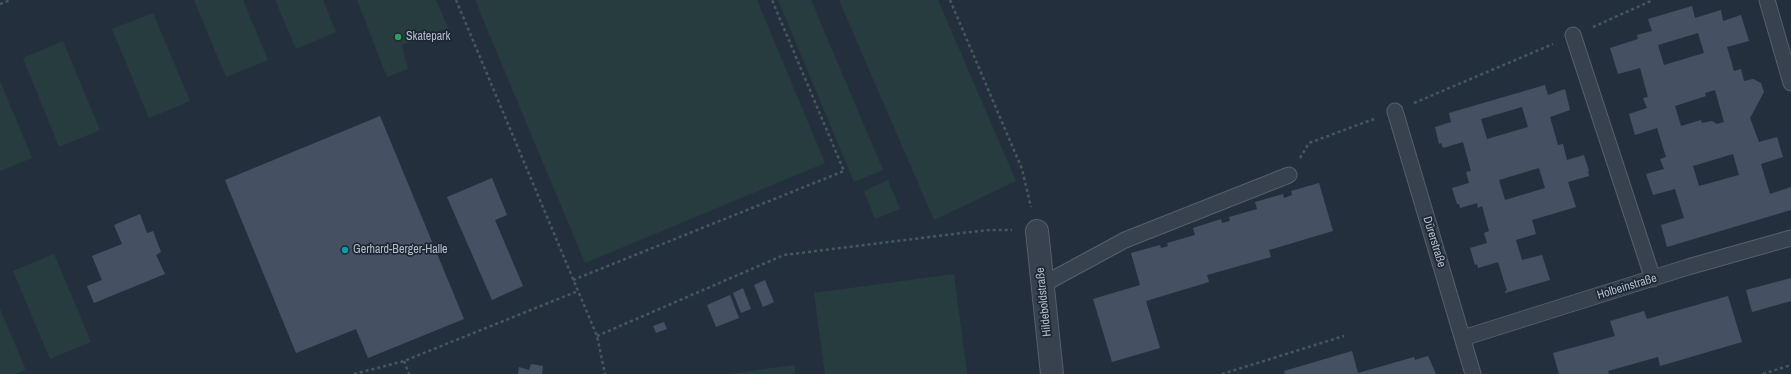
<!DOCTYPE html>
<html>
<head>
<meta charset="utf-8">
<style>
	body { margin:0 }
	canvas { display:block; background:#242f3e }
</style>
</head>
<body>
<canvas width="1791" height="374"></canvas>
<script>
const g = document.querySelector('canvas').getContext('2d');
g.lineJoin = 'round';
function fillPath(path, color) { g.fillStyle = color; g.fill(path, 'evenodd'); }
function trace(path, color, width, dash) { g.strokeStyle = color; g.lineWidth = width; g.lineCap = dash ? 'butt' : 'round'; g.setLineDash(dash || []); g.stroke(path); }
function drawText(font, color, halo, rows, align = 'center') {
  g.font = font + ' "Archivo Narrow",sans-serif'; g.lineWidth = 3.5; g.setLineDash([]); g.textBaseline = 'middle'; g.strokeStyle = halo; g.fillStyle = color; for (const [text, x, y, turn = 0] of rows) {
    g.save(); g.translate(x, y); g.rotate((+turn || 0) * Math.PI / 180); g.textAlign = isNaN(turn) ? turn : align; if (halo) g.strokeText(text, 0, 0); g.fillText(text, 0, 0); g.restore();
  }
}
const green = new Path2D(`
	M 194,0 L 243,0 L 268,60 L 226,77 Z
	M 275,0 L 323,0 L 336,32 L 296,49 Z
	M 357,0 L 436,0 L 448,28 L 402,45 L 408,69 L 387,77 Z
	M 475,0 L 757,0 L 825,163 L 585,263 Z
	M 778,0 L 811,0 L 883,170 L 854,182 Z
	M 839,0 L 938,0 L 1016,181 L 934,220 Z
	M 153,13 L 190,101 L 149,118 L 112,29 Z
	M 63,41 L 100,130 L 59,147 L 23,58 Z
	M 0,81 L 32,158 L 0,171 Z
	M 888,180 L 900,209 L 875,219 L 864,191 Z
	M 54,254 L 91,342 L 50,359 L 13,271 Z
	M 954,274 L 967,374 L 825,374 L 814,293 Z
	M 0,309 L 26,370 L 15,374 L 0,374 Z
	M 794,365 L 795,374 L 729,374 Z`);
const building = new Path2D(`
	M 1692,6 L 1695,18 L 1721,10 L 1723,21 L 1741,15 L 1749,41 L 1727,47 L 1734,71 L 1741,69 L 1744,81 L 1753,79 L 1761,83 L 1764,92 L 1750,118 L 1759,142 L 1777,137 L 1783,157 L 1761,164 L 1770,194 L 1791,187 L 1791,210 L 1667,247 L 1661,225 L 1684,218 L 1675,189 L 1653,195 L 1646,174 L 1664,169 L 1660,159 L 1666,157 L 1657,128 L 1635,135 L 1629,114 L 1647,108 L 1643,98 L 1648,97 L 1640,68 L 1618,74 L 1610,48 L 1638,39 L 1637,35 L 1652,31 L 1648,19 ZM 1698,33 L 1704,53 L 1664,65 L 1658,45 ZM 1715,90 L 1724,122 L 1717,124 L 1712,121 L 1702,123 L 1701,120 L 1681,126 L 1675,106 L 1706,96 L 1705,93 ZM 1733,154 L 1739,175 L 1699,186 L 1693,166 Z
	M 1545,85 L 1548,95 L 1565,89 L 1570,110 L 1550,117 L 1558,145 L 1563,144 L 1567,160 L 1584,155 L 1589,171 L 1588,171 L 1589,176 L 1568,182 L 1576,207 L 1532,220 L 1536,234 L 1516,240 L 1522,260 L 1542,255 L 1550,280 L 1505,293 L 1505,291 L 1507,291 L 1498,262 L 1478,268 L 1477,264 L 1475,265 L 1470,248 L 1487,243 L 1484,233 L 1489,231 L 1482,206 L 1478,208 L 1477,203 L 1460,208 L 1459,204 L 1457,204 L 1452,188 L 1469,183 L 1466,172 L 1471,171 L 1463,142 L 1443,148 L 1441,143 L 1439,144 L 1435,127 L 1451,122 L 1449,113 ZM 1522,107 L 1528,127 L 1487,139 L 1481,119 ZM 1539,168 L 1545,188 L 1505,200 L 1499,180 Z
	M 380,116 L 464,319 L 368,358 L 356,329 L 296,353 L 225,180 Z
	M 492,178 L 507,215 L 495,220 L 523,286 L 492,300 L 447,197 Z
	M 1319,183 L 1333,231 L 1269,250 L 1271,257 L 1207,275 L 1209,282 L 1146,301 L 1160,348 L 1112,362 L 1093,299 L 1140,285 L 1131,253 L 1160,245 L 1161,248 L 1168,246 L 1167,243 L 1195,235 L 1193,228 L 1221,219 L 1222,223 L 1230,221 L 1229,217 L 1257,209 L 1255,202 L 1283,194 L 1284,198 L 1292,195 L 1291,191 Z
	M 140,214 L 147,233 L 153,231 L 161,252 L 156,255 L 165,274 L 94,303 L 87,286 L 102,280 L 92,256 L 122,244 L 114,225 Z
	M 1791,278 L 1791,301 L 1752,312 L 1746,290 Z
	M 765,280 L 774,302 L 763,307 L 754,285 Z
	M 743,288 L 751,309 L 741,313 L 733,293 Z
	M 730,295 L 739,318 L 716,327 L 707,305 Z
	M 1728,296 L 1742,342 L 1660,366 L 1658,357 L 1608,371 L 1609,374 L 1559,374 L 1553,353 L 1615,336 L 1610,321 L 1644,311 L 1647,319 Z
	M 664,322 L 667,329 L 656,333 L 653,326 Z
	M 1352,351 L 1358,373 L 1414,357 L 1415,360 L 1428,356 L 1436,374 L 1285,374 L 1284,371 Z
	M 531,364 L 543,366 L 542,374 L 518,374 L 519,367 L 529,370 Z`);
const path = new Path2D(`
	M 456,0 L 597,336 L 605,374
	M 950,0 L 1022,169 L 1031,207
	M 0,4 L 11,0
	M 1593,27 L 1653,0
	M 1414,103 L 1553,44
	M 1300,158 L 1309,143 L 1374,119
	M 573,280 L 844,171 L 772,0
	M 597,336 L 784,255 L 962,233 L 989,230 L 1012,230
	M 404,361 L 409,374
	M 354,374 L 404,361 L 578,291
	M 1222,374 L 1344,336
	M 1763,374 L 1791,365`);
const service = new Path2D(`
	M 1767,0 L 1791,83
	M 1573,35 L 1653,279
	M 1395,111 L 1473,374
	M 1042,285 L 1125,240 L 1289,175
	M 1463,338 L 1688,267 L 1791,238`);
const minor = new Path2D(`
	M 1037,231 L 1052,374`);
const markers = [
	[398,37,4,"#2e9e5b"],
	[345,250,4,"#0f9aa8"]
];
const poiNames = [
	["Skatepark",406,37],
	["Gerhard-Berger-Halle",353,250]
];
const streetNames = [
	["Dürerstraße",1434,242,73],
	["Holbeinstraße",1627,287,-17],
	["Hildeboldstraße",1044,302,-96]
];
fillPath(green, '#263c3f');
fillPath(building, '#455162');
trace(service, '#565f6c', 17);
trace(minor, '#565f6c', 24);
trace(path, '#44595c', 2.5, [3, 3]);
trace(service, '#38414e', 15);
trace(minor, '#38414e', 22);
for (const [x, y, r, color] of markers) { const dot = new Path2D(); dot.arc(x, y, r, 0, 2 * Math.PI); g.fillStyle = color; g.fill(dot); trace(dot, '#1d2633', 1.5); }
drawText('12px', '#b4bcc9', '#1d2633', poiNames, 'left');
drawText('12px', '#b4bcc9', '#1d2633', streetNames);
</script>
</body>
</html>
